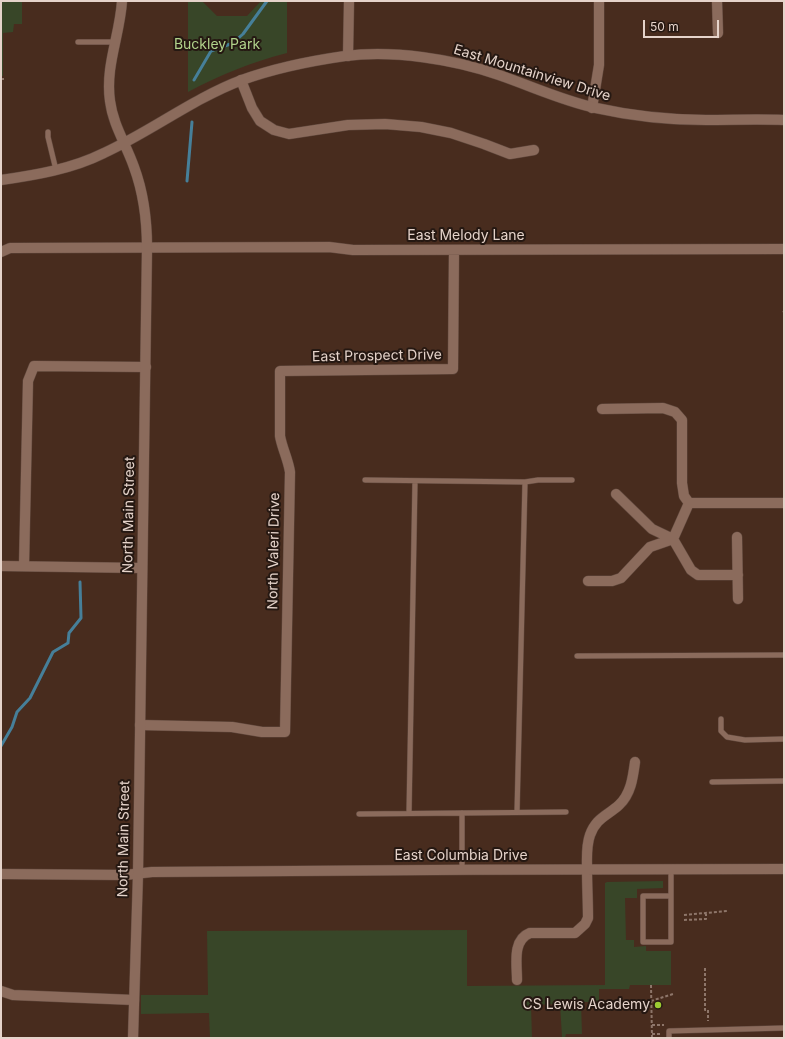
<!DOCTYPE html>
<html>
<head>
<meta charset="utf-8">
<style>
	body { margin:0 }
	#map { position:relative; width:785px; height:1039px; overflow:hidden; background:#482c1e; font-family:Inter,sans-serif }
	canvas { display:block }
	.frame { position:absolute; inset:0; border:2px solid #e5d3ca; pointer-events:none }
	.scale { position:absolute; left:643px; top:20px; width:76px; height:18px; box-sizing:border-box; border:2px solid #e5d3ca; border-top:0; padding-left:5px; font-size:12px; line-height:14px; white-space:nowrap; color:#e5d3ca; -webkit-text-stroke:3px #251812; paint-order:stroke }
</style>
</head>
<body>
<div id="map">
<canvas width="785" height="1039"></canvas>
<div class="frame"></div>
<div class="scale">50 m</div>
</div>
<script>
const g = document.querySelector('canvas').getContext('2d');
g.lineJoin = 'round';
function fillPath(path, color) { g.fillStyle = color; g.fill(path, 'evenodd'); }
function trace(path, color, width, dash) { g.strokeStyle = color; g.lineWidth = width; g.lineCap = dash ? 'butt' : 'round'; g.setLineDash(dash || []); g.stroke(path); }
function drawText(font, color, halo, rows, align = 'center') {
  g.font = font + ' Inter,sans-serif'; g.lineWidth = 4; g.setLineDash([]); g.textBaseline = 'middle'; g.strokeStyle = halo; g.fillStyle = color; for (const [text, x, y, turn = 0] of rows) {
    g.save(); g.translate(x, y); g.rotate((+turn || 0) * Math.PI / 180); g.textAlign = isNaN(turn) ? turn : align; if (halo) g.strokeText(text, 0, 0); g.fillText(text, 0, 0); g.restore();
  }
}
const green = new Path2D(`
	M 1,1 L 22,1 L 22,24 L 14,24 L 13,32 L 3,33 L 3,76 L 1,76 Z
	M 188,1 L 202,1 L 217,16 L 247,16 L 261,1 L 287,1 L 287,53 C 252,62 220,75 188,92 Z
	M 663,881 L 663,888 L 637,889 L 637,898 L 625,898 L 626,940 L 634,940 L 634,947 L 646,946 L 646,951 L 671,951 L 671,985 L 630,985 L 629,989 L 599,989 L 599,1002 L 581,1002 L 582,1034 L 566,1034 L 565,1038 L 550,1038 L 562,1037 L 560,1004 L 531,1005 L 532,1038 L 210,1038 L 209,1013 L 141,1014 L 141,995 L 208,995 L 207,931 L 467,930 L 467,986 L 605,985 L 605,883 L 607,882 Z`);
const stream = new Path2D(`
	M 194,80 L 211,51 L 233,43 L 243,34 L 267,1
	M 187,181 L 192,122
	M 1,746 L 12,727 L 17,712 L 30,698 L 53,652 L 68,643 L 69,633 L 81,618 L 80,582`);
const path = new Path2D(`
	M 1,79 L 5,79
	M 783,311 L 784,312
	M 783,456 L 784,456
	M 783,618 L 784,618
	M 684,915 L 727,911
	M 684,920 L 706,919 L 706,914
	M 705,968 L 705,1010 L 708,1010 L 708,1021
	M 651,985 L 652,1038
	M 651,1001 L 673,994
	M 652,1025 L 664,1025
	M 652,1034 L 662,1034`);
const lane = new Path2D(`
	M 78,42 L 115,42
	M 48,132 L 48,137 L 56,170
	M 365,480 L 525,482 L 538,480 L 572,480
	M 577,656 L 784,655
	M 721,719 L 721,731 L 727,737 L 745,740 L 784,739
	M 712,782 L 784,781
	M 517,812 L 525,482
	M 409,813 L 415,481
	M 359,814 L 566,812
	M 671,870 L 671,896
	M 462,871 L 462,813
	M 643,896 L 671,896 L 671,942 L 643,942 Z
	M 669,1038 L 669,1031 L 784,1028`);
const street = new Path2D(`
	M 717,1 L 718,33
	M 348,56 L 349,1
	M 241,80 L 252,108 L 260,121 L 274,130 L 289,134 L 348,125 L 385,124 L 421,127 L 451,133 L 484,144 L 510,154 L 534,150
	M 592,108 L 599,65 L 599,1
	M 1,252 L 10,248 L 329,247 L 353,250 L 784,249
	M 602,409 L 663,408 L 675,412 L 682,420 L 682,483 L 684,496 L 689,503
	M 616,494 L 652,529 L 673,539 L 691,570 L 698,575 L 738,575
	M 689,503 L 784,503
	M 737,537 L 738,599
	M 1,566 L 142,568
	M 24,566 L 28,381 L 34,366 L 146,367
	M 588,581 L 612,581 L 621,578 L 650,547 L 673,539 L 689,503
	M 140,725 L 232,727 L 262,732 L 285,732 L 290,472 C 288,459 282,448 280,436 L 280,371 L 453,369 L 454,250
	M 1,874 L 125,875 L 152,872 C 363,869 573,870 784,869
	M 517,980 C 517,964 512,940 530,933 L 575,933 L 585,924 L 588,918 C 588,902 587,885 587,869 C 587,858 586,846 590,835 C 596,818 607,816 619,805 C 631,794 633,777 635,762
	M 1,991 L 13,995 L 134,1000`);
const secondary = new Path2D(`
	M 122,1 C 120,35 105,66 110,101 C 113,125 126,144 134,167 C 144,194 147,219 147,248 L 138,874 L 133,1038
	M 1,180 C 36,175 72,169 104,153 C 150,132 194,98 242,80 C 275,68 310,61 345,56 C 394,50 453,59 499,75 C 531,86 563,101 596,108 C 632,116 669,120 706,120 C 732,120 758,119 784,120`);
const markers = [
	[658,1005,4,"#9cca32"]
];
const parkNames = [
	["Buckley Park",217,45]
];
const streetNames = [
	["East Mountainview Drive",532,73,17],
	["East Melody Lane",466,236],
	["East Prospect Drive",377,356,-1],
	["North Main Street",129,515,-89],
	["North Valeri Drive",274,551,-89],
	["North Main Street",124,839,-89],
	["East Columbia Drive",461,856]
];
const poiNames = [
	["CS Lewis Academy",650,1005]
];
fillPath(green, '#384628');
trace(stream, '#467f99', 3);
trace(lane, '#61493e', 6);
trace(street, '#61493e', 11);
trace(secondary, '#61493e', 11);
trace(path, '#8e766a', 2, [3, 2]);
trace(lane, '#8b6b5c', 5);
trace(street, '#8b6b5c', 10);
trace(secondary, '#8b6b5c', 10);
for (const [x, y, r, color] of markers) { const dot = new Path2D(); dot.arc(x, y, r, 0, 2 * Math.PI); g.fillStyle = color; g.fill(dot); trace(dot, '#251812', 1.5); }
drawText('14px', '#b1d38b', '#251812', parkNames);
drawText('14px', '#e5d3ca', '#251812', streetNames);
drawText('14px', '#e5d3ca', '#251812', poiNames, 'right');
</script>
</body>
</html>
